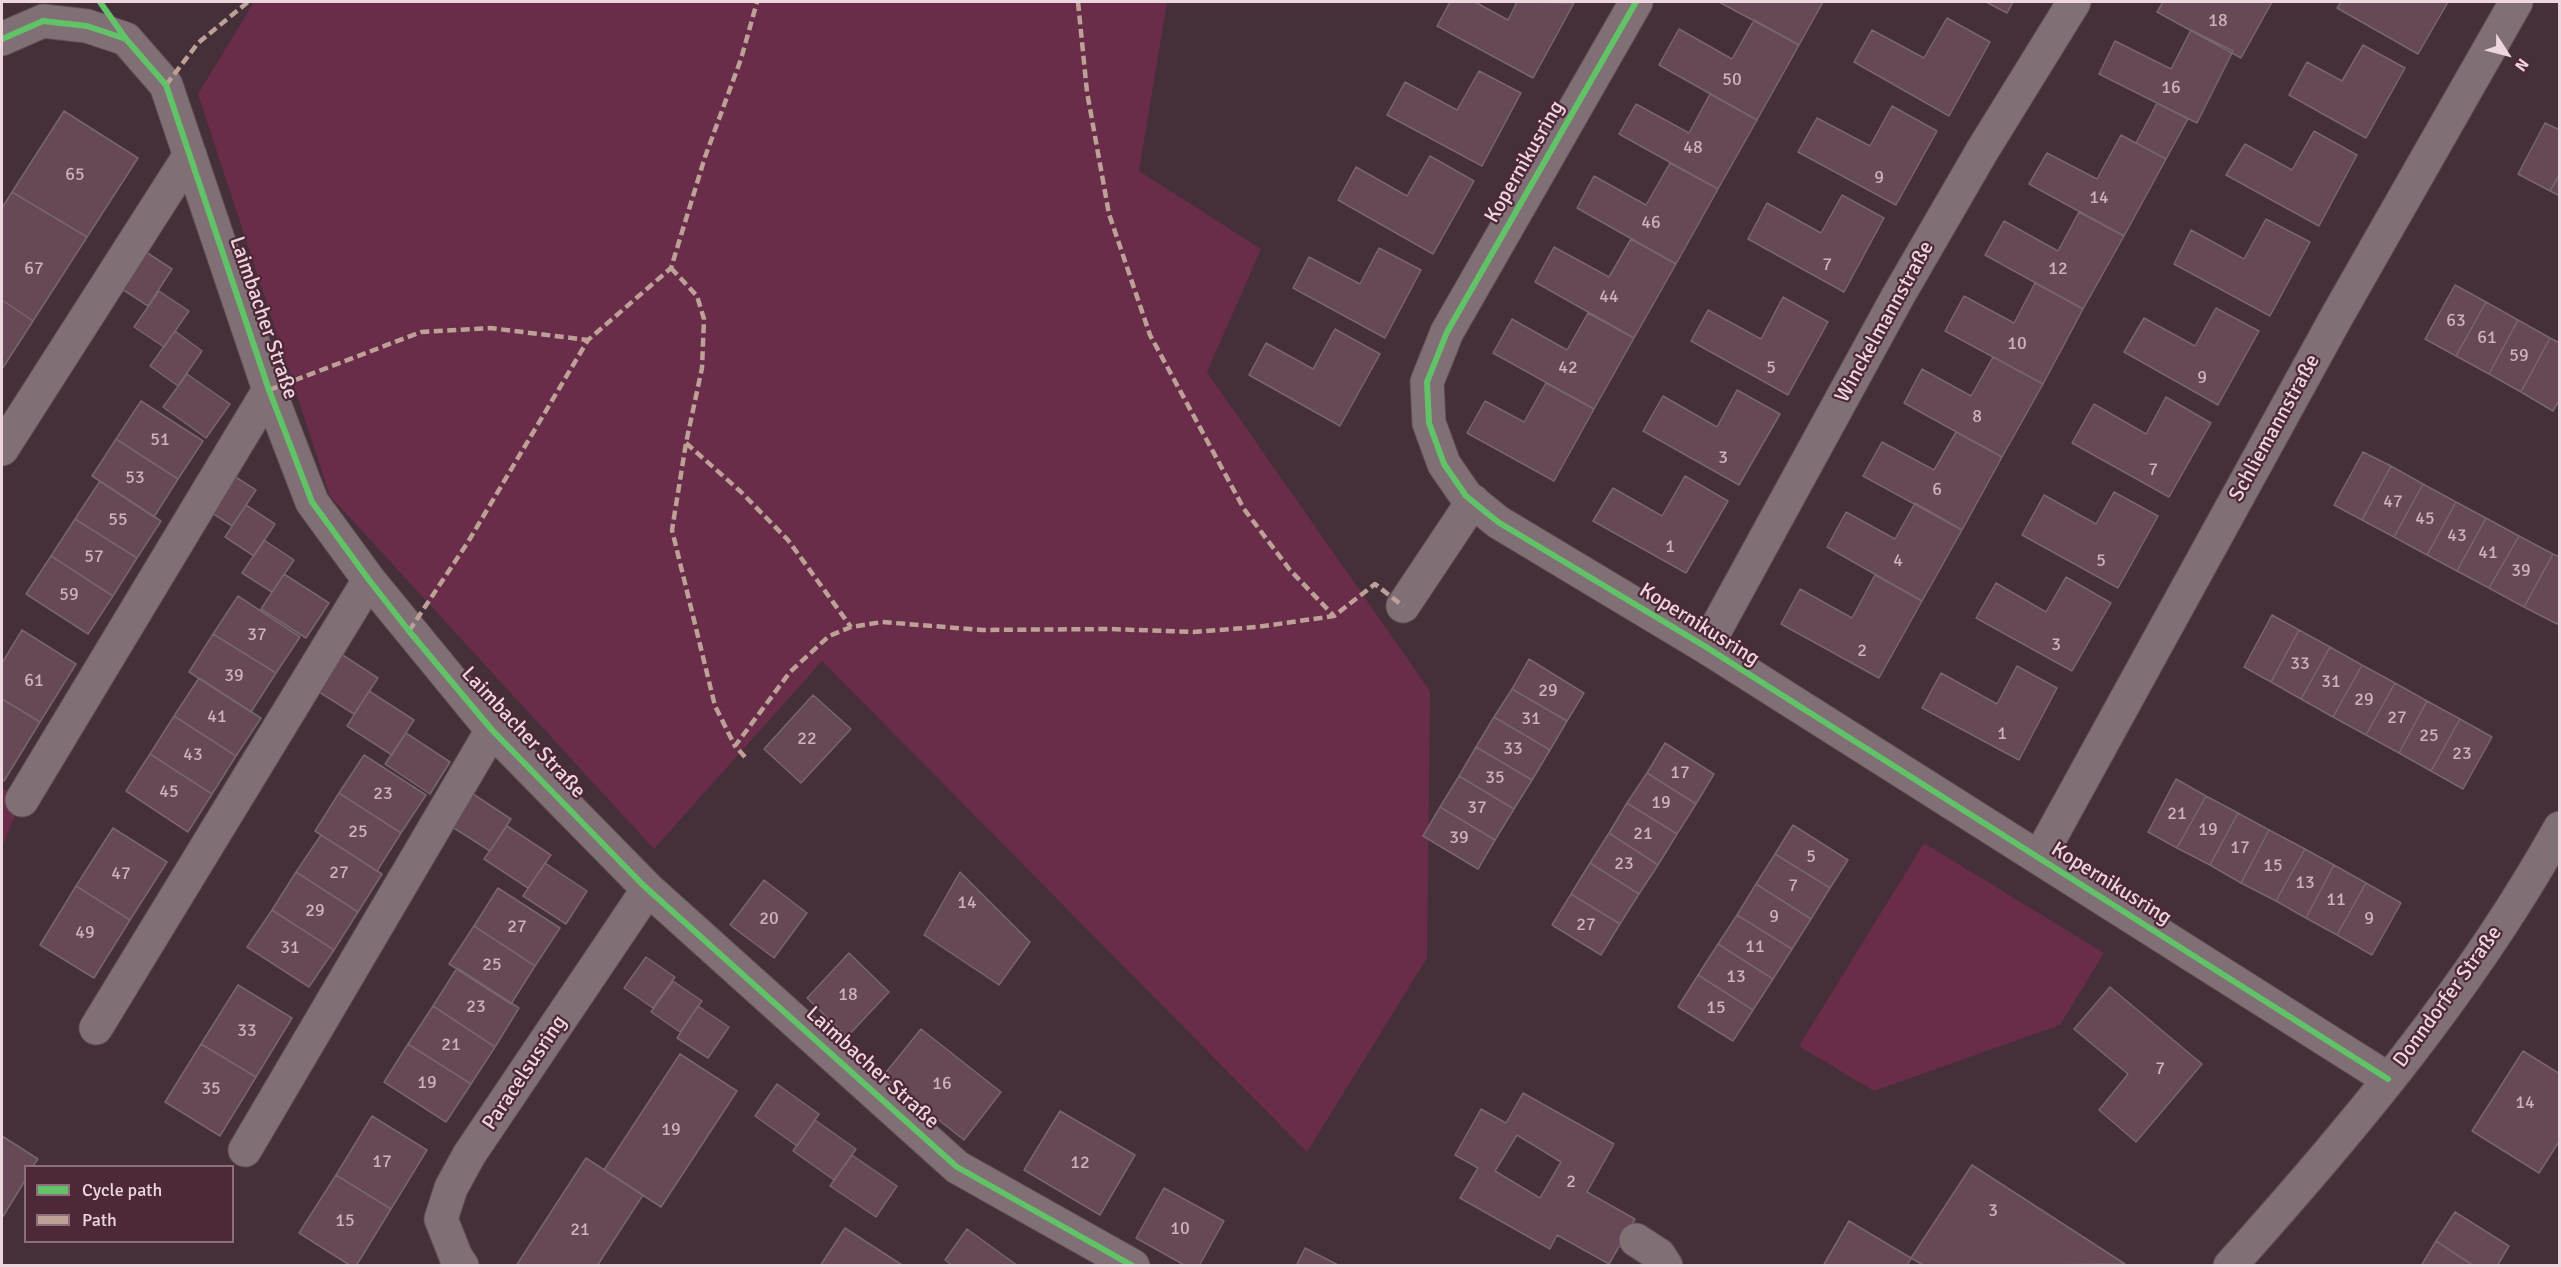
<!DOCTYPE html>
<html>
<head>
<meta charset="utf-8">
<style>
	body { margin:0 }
	#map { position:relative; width:2561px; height:1267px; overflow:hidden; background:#453039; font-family:Signika,sans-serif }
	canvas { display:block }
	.frame { position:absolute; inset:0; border:3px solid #eed6df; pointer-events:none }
	.legend { position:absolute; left:24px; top:1165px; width:210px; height:78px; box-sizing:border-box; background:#4d2838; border:2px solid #8d6e7b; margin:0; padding:8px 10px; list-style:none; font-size:18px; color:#eed6df }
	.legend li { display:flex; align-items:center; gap:12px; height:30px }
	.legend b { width:30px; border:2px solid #8d6e7b }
	.north { position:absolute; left:2477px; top:24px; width:60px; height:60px; -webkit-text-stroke:4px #4d2838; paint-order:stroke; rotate:126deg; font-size:16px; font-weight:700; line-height:24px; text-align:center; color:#eed6df }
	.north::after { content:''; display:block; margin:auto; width:21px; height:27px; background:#eed6df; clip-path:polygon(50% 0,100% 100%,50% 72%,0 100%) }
</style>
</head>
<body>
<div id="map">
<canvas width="2561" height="1267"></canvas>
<div class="frame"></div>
<ul class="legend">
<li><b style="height:8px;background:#61c268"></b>Cycle path</li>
<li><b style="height:8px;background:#bda197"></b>Path</li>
</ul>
<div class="north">N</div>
</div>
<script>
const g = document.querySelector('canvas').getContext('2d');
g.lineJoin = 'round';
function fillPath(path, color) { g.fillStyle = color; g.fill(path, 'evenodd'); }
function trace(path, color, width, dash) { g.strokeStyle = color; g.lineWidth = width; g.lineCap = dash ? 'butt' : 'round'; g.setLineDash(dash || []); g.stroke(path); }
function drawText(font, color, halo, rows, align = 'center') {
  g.font = font + ' Signika,sans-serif'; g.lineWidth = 4.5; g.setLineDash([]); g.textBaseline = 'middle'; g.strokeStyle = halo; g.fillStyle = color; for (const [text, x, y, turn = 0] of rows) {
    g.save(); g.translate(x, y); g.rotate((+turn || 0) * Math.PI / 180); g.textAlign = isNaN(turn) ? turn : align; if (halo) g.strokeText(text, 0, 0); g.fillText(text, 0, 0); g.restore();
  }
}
const green = new Path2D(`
	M 254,2 L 1167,2 L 1139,171 L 1261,249 L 1207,372 L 1430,691 L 1427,958 L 1307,1152 L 822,661 L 654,849 L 330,496 L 198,94 Z
	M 2,788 L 22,800 L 2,846 Z
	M 1924,843 L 2104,953 L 2060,1025 L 1874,1091 L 1799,1046 Z`);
const building = new Path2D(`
	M 1450,2 L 1475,2 L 1508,20 L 1517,2 L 1574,3 L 1533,78 L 1437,26 Z
	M 1719,2 L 1823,2 L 1799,45 Z
	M 1986,2 L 2013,2 L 2007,13 Z
	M 2163,2 L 2272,2 L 2241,58 L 2157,12 Z
	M 2341,2 L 2448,2 L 2418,54 L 2337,8 Z
	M 1947,18 L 1990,42 L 1949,116 L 1854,62 L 1872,30 L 1924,58 Z
	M 1754,20 L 1799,45 L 1757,120 L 1659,65 L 1679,29 L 1732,59 Z
	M 2191,30 L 2233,51 L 2197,123 L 2099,74 L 2115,41 L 2171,69 Z
	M 2363,45 L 2405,68 L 2366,138 L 2289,95 L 2307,62 L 2342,81 Z
	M 1479,71 L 1521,93 L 1482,166 L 1387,115 L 1405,82 L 1457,110 Z
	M 1710,94 L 1757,120 L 1718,189 L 1619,134 L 1636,104 L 1689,133 Z
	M 2157,103 L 2188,119 L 2166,159 L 2136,143 Z
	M 1892,106 L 1937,131 L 1896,205 L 1798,152 L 1817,118 L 1870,146 Z
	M 64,111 L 138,158 L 87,237 L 12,192 Z
	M 2545,123 L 2560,130 L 2560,174 L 2550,191 L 2518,174 Z
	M 2314,131 L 2357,155 L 2319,226 L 2226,175 L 2245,144 L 2292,170 Z
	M 2121,135 L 2166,159 L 2124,236 L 2029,184 L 2047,153 L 2097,179 Z
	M 1430,156 L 1474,181 L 1433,254 L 1338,200 L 1356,167 L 1407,196 Z
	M 1670,163 L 1718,189 L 1676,264 L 1577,208 L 1594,176 L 1646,205 Z
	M 2560,174 L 2560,196 L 2550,191 Z
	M 12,192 L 87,237 L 33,321 L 2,300 L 2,208 Z
	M 1842,195 L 1884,218 L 1844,292 L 1748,239 L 1767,203 L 1821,233 Z
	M 2079,212 L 2124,236 L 2083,309 L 1985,255 L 2004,221 L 2058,251 Z
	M 2266,219 L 2310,242 L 2270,316 L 2174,264 L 2191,230 L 2244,259 Z
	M 1631,239 L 1676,264 L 1634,338 L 1535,282 L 1554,247 L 1609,277 Z
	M 1379,248 L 1421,270 L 1385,338 L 1293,288 L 1309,257 L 1360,284 Z
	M 143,250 L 172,269 L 148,306 L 119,287 Z
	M 2035,283 L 2083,309 L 2043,384 L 1945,331 L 1964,296 L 2014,323 Z
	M 2455,285 L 2486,302 L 2456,356 L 2425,339 Z
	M 159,291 L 189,311 L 164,347 L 134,327 Z
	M 1783,297 L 1828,322 L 1788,395 L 1691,341 L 1708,310 L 1761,339 Z
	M 2,300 L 33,321 L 2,369 Z
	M 2486,302 L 2518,320 L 2489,374 L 2456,356 Z
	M 2216,308 L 2259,331 L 2218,405 L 2124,352 L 2144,318 L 2195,346 Z
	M 1588,313 L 1634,338 L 1594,409 L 1493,353 L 1512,319 L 1567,350 Z
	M 2518,320 L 2550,338 L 2521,392 L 2489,374 Z
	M 1335,329 L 1380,354 L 1340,426 L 1249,375 L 1266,343 L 1313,369 Z
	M 175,331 L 202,351 L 178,386 L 150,366 Z
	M 2550,338 L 2560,343 L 2560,399 L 2553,411 L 2521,392 Z
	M 1993,357 L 2043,384 L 2002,457 L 1904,403 L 1922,369 L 1971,396 Z
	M 187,374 L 230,404 L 206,438 L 163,407 Z
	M 1546,383 L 1594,409 L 1554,481 L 1467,433 L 1485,401 L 1524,422 Z
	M 1737,390 L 1780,414 L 1739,485 L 1643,431 L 1663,396 L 1717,427 Z
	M 2166,397 L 2211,423 L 2169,497 L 2072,443 L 2094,404 L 2146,434 Z
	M 141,401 L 203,441 L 178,479 L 116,439 Z
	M 1956,432 L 2002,457 L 1962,530 L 1863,476 L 1882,442 L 1934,470 Z
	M 116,439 L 178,479 L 154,517 L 92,476 Z
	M 2363,452 L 2391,466 L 2362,520 L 2334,505 Z
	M 2391,466 L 2423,484 L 2394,537 L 2362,520 Z
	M 226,471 L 256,490 L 232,526 L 203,507 Z
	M 1685,476 L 1728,501 L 1686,573 L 1593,521 L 1613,488 L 1662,516 Z
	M 100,481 L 161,521 L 137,558 L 75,519 Z
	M 2423,484 L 2456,502 L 2427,555 L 2394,537 Z
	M 2114,492 L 2158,516 L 2118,588 L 2022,535 L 2044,495 L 2096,524 Z
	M 2456,502 L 2486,518 L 2457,571 L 2427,555 Z
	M 1915,503 L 1962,530 L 1922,601 L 1827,547 L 1846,512 L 1895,539 Z
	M 246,505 L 275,524 L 254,556 L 225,537 Z
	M 2486,518 L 2519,536 L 2489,588 L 2457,571 Z
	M 75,519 L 137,558 L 113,596 L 51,556 Z
	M 2519,536 L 2553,554 L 2524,607 L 2489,588 Z
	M 264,540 L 294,560 L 272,592 L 242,573 Z
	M 2553,554 L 2560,557 L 2560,620 L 2557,624 L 2524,607 Z
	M 51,556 L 113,596 L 88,634 L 26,594 Z
	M 284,574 L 329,603 L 306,638 L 261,609 Z
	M 1875,575 L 1922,601 L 1879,678 L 1781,624 L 1800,589 L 1852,618 Z
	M 2066,577 L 2111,603 L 2072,671 L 1976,618 L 1996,583 L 2046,612 Z
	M 238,596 L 300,637 L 276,673 L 213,634 Z
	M 2272,615 L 2299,630 L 2271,682 L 2244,667 Z
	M 22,630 L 76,664 L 40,722 L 2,699 L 2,663 Z
	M 2299,630 L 2330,647 L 2301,699 L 2271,682 Z
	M 213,634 L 276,673 L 251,712 L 189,672 Z
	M 2330,647 L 2362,665 L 2333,717 L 2301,699 Z
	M 335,650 L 378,678 L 354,714 L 311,687 Z
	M 1529,659 L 1584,693 L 1567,721 L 1512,689 Z
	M 2362,665 L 2395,683 L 2366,735 L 2333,717 Z
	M 2017,666 L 2057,688 L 2019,760 L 1922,708 L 1941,673 L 1997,704 Z
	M 199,678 L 261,718 L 236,756 L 174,716 Z
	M 2395,683 L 2427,701 L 2399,753 L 2366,735 Z
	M 1512,689 L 1567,721 L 1550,750 L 1494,717 Z
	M 369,691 L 414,720 L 392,755 L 347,726 Z
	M 813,695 L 851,729 L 801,783 L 764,749 Z
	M 2,699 L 40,722 L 4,781 L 2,779 Z
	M 2427,701 L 2460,719 L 2431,771 L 2399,753 Z
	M 174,716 L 236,756 L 212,794 L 150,754 Z
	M 1494,717 L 1550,750 L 1532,780 L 1476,747 Z
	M 2460,719 L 2492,737 L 2463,789 L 2431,771 Z
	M 406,733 L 450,762 L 430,794 L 385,764 Z
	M 1665,743 L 1714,774 L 1696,804 L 1647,773 Z
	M 1476,747 L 1532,780 L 1514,809 L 1459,776 Z
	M 150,754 L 212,794 L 188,832 L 126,791 Z
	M 364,755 L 426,795 L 401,833 L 339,793 Z
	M 1647,773 L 1696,804 L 1677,834 L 1627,803 Z
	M 1459,776 L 1514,809 L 1495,840 L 1440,807 Z
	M 2176,779 L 2206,796 L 2177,848 L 2148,832 Z
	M 467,790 L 511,819 L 490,851 L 446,823 Z
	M 339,793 L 401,833 L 377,871 L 315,831 Z
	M 2206,796 L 2238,813 L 2210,865 L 2177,848 Z
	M 1627,803 L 1677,834 L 1658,865 L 1609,833 Z
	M 1440,807 L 1495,840 L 1478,869 L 1423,836 Z
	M 2238,813 L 2269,830 L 2241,883 L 2210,865 Z
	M 1793,825 L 1848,860 L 1830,888 L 1775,854 Z
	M 507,826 L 551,855 L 528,888 L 484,859 Z
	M 113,828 L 167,862 L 130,920 L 76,886 Z
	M 2269,830 L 2305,849 L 2276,901 L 2241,883 Z
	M 1609,833 L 1658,865 L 1639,894 L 1590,863 Z
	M 321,835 L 382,874 L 358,912 L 296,872 Z
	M 2305,849 L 2334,865 L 2306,918 L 2276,901 Z
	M 1775,854 L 1830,888 L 1811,919 L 1756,884 Z
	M 545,863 L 587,891 L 566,924 L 523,896 Z
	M 1590,863 L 1639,894 L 1620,924 L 1571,894 Z
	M 2334,865 L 2366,883 L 2337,935 L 2306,918 Z
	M 296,872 L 358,912 L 334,950 L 272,910 Z
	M 960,872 L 1030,942 L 999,985 L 924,935 Z
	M 764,880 L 807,913 L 774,958 L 730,925 Z
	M 2366,883 L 2401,903 L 2372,955 L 2337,935 Z
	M 1756,884 L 1811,919 L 1792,949 L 1737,915 Z
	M 76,886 L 130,920 L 94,978 L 40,945 Z
	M 498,888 L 560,928 L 535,966 L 474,926 Z
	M 1571,894 L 1620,924 L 1601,955 L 1552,925 Z
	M 272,910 L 334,950 L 309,987 L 247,947 Z
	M 1737,915 L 1792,949 L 1773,979 L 1718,944 Z
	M 474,926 L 535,966 L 511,1004 L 449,964 Z
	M 1718,944 L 1773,979 L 1753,1010 L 1698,975 Z
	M 849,953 L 889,992 L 847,1037 L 807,998 Z
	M 646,957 L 675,977 L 653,1008 L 624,988 Z
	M 457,968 L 519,1008 L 495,1047 L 433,1006 Z
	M 1698,975 L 1753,1010 L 1733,1041 L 1678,1007 Z
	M 673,981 L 702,1001 L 680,1032 L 651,1012 Z
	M 238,985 L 292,1018 L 256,1077 L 201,1044 Z
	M 2110,987 L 2202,1064 L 2136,1142 L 2099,1110 L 2128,1074 L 2074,1029 Z
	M 433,1006 L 495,1047 L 471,1084 L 408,1044 Z
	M 698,1006 L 729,1027 L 708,1058 L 677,1038 Z
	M 921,1029 L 1001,1092 L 964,1140 L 883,1076 Z
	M 201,1044 L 256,1077 L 220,1136 L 165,1102 Z
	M 408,1044 L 471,1084 L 446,1122 L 384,1082 Z
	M 2523,1051 L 2560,1074 L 2560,1140 L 2539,1173 L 2472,1131 Z
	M 680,1054 L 737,1091 L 661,1207 L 604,1170 Z
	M 777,1084 L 819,1114 L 797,1146 L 755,1116 Z
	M 1523,1093 L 1614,1144 L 1587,1192 L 1635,1219 L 1609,1264 L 1557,1235 L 1550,1249 L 1460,1198 L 1478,1168 L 1455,1155 L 1481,1109 L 1506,1123 ZM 1517,1135 L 1561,1162 L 1540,1198 L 1495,1171 Z
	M 1060,1111 L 1135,1155 L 1100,1215 L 1024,1170 Z
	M 372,1116 L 427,1150 L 391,1209 L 336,1175 Z
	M 815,1120 L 856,1149 L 834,1180 L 793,1151 Z
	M 2,1136 L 38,1159 L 33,1166 L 26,1166 L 26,1179 L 2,1218 Z
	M 852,1155 L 897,1186 L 876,1217 L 830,1186 Z
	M 586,1158 L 643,1195 L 597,1266 L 516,1266 Z
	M 1972,1165 L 2125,1264 L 1925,1266 L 1911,1258 Z
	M 336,1175 L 391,1209 L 356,1266 L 351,1266 L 299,1233 Z
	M 1164,1188 L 1224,1221 L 1199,1266 L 1186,1266 L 1136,1238 Z
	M 2455,1212 L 2509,1246 L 2497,1266 L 2474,1266 L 2436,1241 Z
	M 1849,1221 L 1911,1258 L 1907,1266 L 1823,1266 Z
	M 845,1228 L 902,1265 L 820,1266 Z
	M 967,1229 L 1018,1266 L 953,1266 L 945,1260 Z
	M 2436,1241 L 2474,1266 L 2421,1266 Z
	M 1305,1248 L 1340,1266 L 1296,1266 Z`);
const minor = new Path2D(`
	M 1636,2 L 1447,332 L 1427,382 L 1429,423 L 1444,464 L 1466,496 L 1498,522 L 1706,647 L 2388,1079
	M 2,39 L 43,21 L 87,26 L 126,39 L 166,85 L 269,390 L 312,502 L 369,580 L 492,730 L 648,889 L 957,1167 L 1133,1266
	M 2,449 L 190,155
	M 1403,606 L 1473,501
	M 1706,647 L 1898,296 L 1982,151 L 2074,2
	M 22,800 L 269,390
	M 2039,858 L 2337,316 L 2516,2
	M 96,1028 L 369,580
	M 245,1150 L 492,730
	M 1636,1240 L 1659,1255 L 1666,1266
	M 462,1266 L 456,1257 L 441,1219 L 451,1188 L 469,1155 L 648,889
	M 2230,1266 C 2352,1130 2471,988 2560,828`);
const quiet = new Path2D(`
	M 1078,2 L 1087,92 L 1109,214 L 1150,335 L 1244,509 L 1290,570 L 1334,616
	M 166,85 L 198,43 L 248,2
	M 671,268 L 697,296 L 704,319 L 702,368 L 686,443 L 672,530 L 715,706 L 735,746
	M 269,390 L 421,332 L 490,328 L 588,340
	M 686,443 L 740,491 L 788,540 L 851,627
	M 409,631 L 468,542 L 588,340 L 671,268 L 705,157 L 741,59 L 757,2
	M 745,757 L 735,746 L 790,672 L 829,636 L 851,627 L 882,622 L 982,630 L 1110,629 L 1193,632 L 1257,627 L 1334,616 L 1375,584 L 1403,606`);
const cycleway = new Path2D(`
	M 100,2 L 126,39 L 166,85 L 269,390 L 312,502 L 369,580 L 409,631 L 492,730 L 643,885 L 957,1167 L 1133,1266
	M 1636,2 L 1447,332 L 1427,382 L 1429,423 L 1444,464 L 1466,496 L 1498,522 L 1706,647 L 2388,1079
	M 2,39 L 43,21 L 87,26 L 126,39`);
const numberNames = [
	["18",2218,21],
	["50",1732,80],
	["16",2171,88],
	["48",1693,148],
	["65",75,175],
	["9",1879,178],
	["14",2099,198],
	["46",1651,223],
	["7",1827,265],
	["67",34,269],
	["12",2058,269],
	["44",1609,297],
	["63",2456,321],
	["61",2487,338],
	["10",2017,344],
	["59",2519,356],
	["42",1568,368],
	["5",1771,368],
	["9",2202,378],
	["8",1977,417],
	["51",160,440],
	["3",1723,458],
	["7",2153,470],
	["53",135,478],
	["6",1937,490],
	["47",2393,502],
	["45",2425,519],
	["55",118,520],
	["43",2457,536],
	["1",1670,547],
	["41",2488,553],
	["57",94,557],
	["4",1898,561],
	["5",2101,561],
	["39",2521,571],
	["59",69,595],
	["37",257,635],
	["3",2056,645],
	["2",1862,651],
	["33",2300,664],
	["39",234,676],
	["61",34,681],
	["31",2331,682],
	["29",1548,691],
	["29",2364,700],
	["41",217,717],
	["27",2397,718],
	["31",1531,719],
	["1",2002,734],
	["25",2429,736],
	["22",807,739],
	["33",1513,749],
	["23",2462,754],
	["43",193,755],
	["17",1680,773],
	["35",1495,778],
	["45",169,792],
	["23",383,794],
	["19",1661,803],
	["37",1477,808],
	["21",2177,814],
	["19",2208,830],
	["25",358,832],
	["21",1643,834],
	["39",1459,838],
	["17",2240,848],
	["5",1811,857],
	["23",1624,864],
	["15",2273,866],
	["27",339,873],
	["47",121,874],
	["13",2305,883],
	["7",1793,886],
	["11",2336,900],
	["14",967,903],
	["29",315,911],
	["9",1774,917],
	["20",769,919],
	["9",2369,919],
	["27",1586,925],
	["27",517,927],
	["49",85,933],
	["11",1755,947],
	["31",290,948],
	["25",492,965],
	["13",1736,977],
	["18",848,995],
	["23",476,1007],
	["15",1716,1008],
	["33",247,1031],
	["21",451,1045],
	["7",2160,1069],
	["19",427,1083],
	["16",942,1084],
	["35",211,1089],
	["14",2525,1103],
	["19",671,1130],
	["17",382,1162],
	["12",1080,1163],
	["2",1571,1182],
	["3",1993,1211],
	["15",345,1221],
	["10",1180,1229],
	["21",580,1230]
];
const streetNames = [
	["Kopernikusring",1525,162,-60],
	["Laimbacher Straße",263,318,71],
	["Winckelmannstraße",1885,322,-61],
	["Schliemannstraße",2275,428,-61],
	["Kopernikusring",1699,625,32],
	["Laimbacher Straße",523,733,47],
	["Kopernikusring",2111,884,32],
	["Donndorfer Straße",2448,997,-54],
	["Laimbacher Straße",872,1068,42],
	["Paracelsusring",525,1073,-56]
];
fillPath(green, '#692c49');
fillPath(building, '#664856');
trace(building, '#78666d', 1.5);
trace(minor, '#614f56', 35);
trace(minor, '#806f75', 33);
trace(quiet, '#bda197', 4.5, [9, 4.5]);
trace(cycleway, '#61c268', 6);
drawText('18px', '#ccb2bd', null, numberNames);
drawText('21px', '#eed6df', '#4d2838', streetNames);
</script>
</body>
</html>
